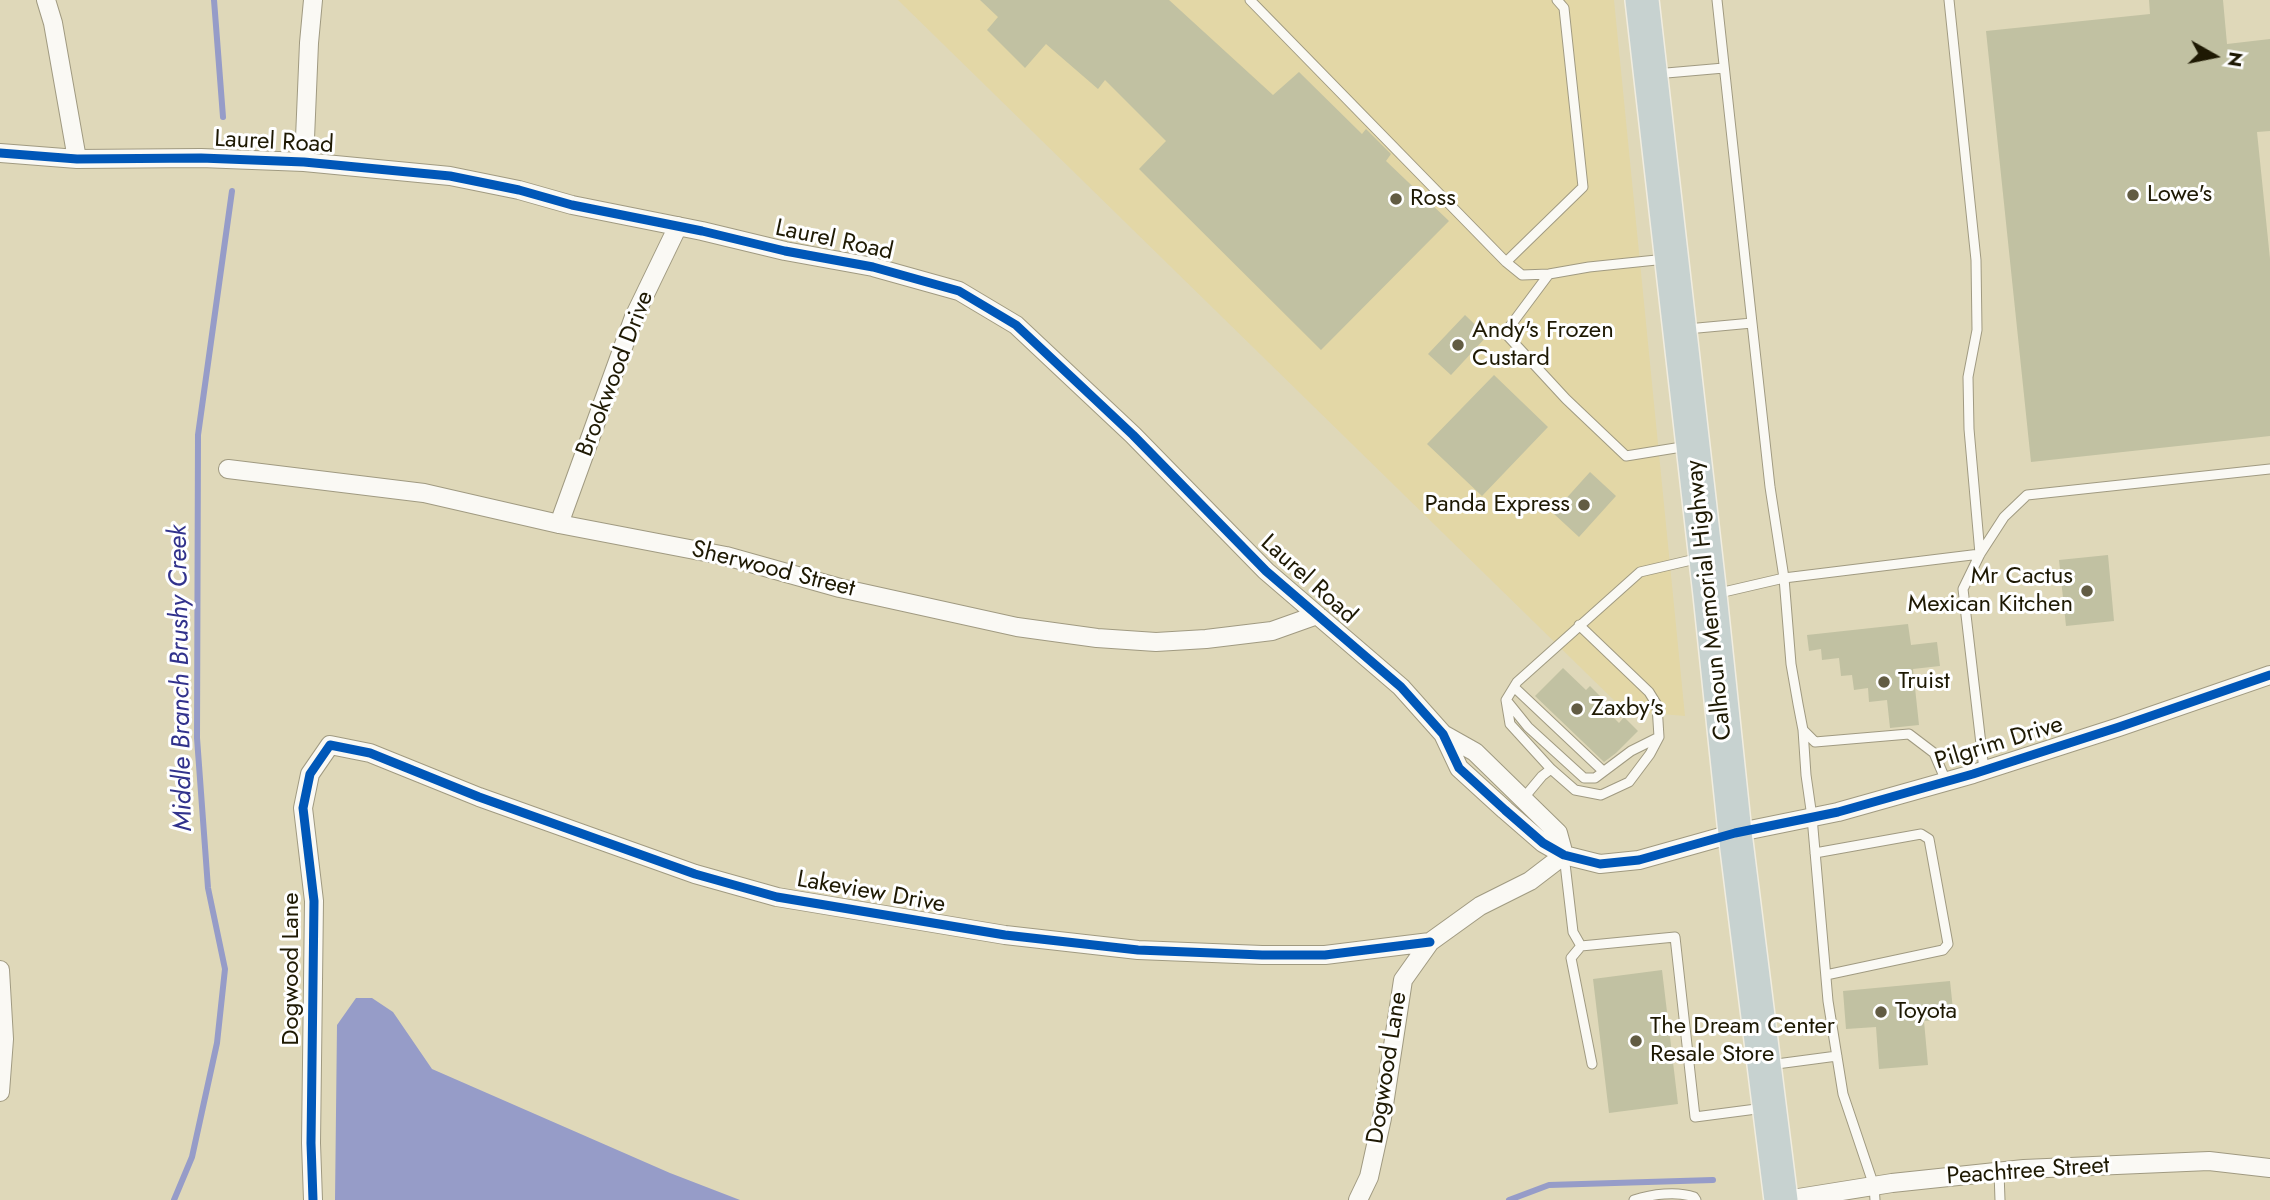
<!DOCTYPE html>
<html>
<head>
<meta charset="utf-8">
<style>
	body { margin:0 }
	#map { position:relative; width:2270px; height:1200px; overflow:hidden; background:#dfd8b9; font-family:Jost,sans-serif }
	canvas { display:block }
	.north { position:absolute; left:2179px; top:21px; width:70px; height:70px; -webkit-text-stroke:5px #fff; paint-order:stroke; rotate:99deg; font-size:19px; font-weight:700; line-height:28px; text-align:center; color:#1e1903 }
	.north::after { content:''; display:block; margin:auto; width:24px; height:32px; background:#1e1903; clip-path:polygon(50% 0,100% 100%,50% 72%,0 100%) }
</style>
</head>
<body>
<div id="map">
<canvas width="2270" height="1200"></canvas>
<div class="north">N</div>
</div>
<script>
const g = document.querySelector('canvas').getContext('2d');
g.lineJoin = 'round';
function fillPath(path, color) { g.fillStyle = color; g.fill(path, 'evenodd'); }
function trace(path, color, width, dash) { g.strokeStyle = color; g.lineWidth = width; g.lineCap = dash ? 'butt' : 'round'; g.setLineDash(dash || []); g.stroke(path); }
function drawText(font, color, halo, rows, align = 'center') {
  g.font = font + ' Jost,sans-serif'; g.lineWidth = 6; g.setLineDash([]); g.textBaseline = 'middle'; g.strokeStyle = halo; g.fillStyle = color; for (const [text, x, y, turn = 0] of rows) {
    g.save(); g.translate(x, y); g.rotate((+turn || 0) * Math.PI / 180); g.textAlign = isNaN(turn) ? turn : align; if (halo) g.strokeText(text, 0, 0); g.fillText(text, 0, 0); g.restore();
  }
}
const built = new Path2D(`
	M 898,0 L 1614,0 L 1685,716 L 1625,711 Z`);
const water = new Path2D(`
	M 356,998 L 372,998 L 393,1012 L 432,1069 L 670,1173 L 740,1200 L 335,1200 L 337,1025 Z`);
const stream = new Path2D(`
	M 214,0 L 223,117
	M 174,1200 L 192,1157 L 217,1043 L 225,969 L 208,888 L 197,738 L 198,435 L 232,191
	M 1509,1200 L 1549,1185 L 1713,1180`);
const building = new Path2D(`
	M 980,0 L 1169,0 L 1273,95 L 1299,72 L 1362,134 L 1366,129 L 1391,154 L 1386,161 L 1449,221 L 1321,350 L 1139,169 L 1166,141 L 1105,80 L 1098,89 L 1046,44 L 1025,68 L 987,30 L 998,17 Z
	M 2149,0 L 2223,0 L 2227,44 L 2270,39 L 2270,131 L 2257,132 L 2270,259 L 2270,436 L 2031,462 L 1986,31 L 2150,14 Z
	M 1465,315 L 1487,336 L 1451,375 L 1428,354 Z
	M 1494,375 L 1548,427 L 1482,496 L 1427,444 Z
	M 1590,472 L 1616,496 L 1579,537 L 1553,513 Z
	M 2108,555 L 2114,621 L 2066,626 L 2059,560 Z
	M 1908,624 L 1911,645 L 1937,642 L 1940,666 L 1913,669 L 1919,725 L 1890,728 L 1887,700 L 1869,702 L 1868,688 L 1854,690 L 1852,675 L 1841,676 L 1839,658 L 1822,660 L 1821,649 L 1809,651 L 1807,635 Z
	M 1563,668 L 1586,690 L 1590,686 L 1601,697 L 1597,701 L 1619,723 L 1624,717 L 1638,731 L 1616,753 L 1604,762 L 1535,696 Z
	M 1662,970 L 1678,1104 L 1609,1113 L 1593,979 Z
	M 1950,981 L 1954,1019 L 1924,1021 L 1928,1065 L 1879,1069 L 1876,1027 L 1846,1029 L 1843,991 Z`);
const lane = new Path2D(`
	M 1250,0 L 1506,262
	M 1557,0 L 1564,8 L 1583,187 L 1506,262 L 1522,275 L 1549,274 L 1589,267 L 1666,259
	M 1655,74 L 1724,68
	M 1549,274 L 1505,333 L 1566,399 L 1626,456 L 1688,446
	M 1752,323 L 1770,487 L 1784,578 L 1980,554 L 1969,429 L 1968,377 L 1977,330 L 1976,260 L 1949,0
	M 1687,329 L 1752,323 L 1717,0
	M 1715,594 L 1784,578 L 1791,664 L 1798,704 L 1803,730 L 1815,742 L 1909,734 L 1934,753 L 1946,781
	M 1579,625 L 1649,692 L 1657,705 L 1659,737 L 1650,754 L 1629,782 L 1601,795 L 1575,790 L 1551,769 L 1510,724 L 1506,700 L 1517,682 L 1640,572 L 1700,558
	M 1515,688 L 1603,771
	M 1507,701 L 1528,727 L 1584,778 L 1595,778 L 1631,751 L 1659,737
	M 1803,730 L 1806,775 L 1812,817 L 1828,1001 L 1843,1094 L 1874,1186 L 1875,1200
	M 1984,770 L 1963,589 L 1980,554 L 2004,517 L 2027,495 L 2270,469
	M 1522,800 L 1542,776 L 1551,769
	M 1815,853 L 1921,834 L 1929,839 L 1948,944 L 1943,950 L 1826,975
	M 1564,855 L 1573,932 L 1581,946 L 1675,937 L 1695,1117 L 1764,1108
	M 1581,946 L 1571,958 L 1592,1064
	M 1769,1065 L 1837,1056
	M 1999,1172 L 2000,1200
	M 1634,1200 C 1652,1194 1677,1191 1694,1197 L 1696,1200`);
const street = new Path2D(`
	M 46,0 L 53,23 L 77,159
	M 0,153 L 77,159 L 201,158 L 304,162 L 450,176 L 519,190 L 572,205 L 702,231 L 785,251 L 873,267 L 959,291 L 1016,325 L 1133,435 L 1266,571 L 1401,687 L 1443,734 L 1459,768 L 1505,810 L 1543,843 L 1564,855 L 1600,864 L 1639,860 L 1735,833 L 1838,812 L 1973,774 L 2119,727 L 2270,675
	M 304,162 L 309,43 L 313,0
	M 228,469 L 424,493 L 559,524 L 726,556 L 840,588 L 1017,627 L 1097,638 L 1156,642 L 1206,639 L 1272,631 L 1317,615
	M 559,524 L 634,317 L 678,226
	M 1443,734 L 1475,752 L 1558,833 L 1564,855
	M 0,970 L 4,1039 L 0,1092
	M 313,1200 L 311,1143 L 314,901 L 303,808 L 310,774 L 330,745 L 370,753 L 479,797 L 695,874 L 777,897 L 1005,935 L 1138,950 L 1262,955 L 1325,955 L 1430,942
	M 1358,1200 L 1369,1177 L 1382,1118 L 1403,980 L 1430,942 L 1480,906 L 1530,881 L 1564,855
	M 1786,1200 L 1892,1183 L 2024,1169 L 2209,1161 L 2270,1168`);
const highway = new Path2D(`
	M 1642,0 L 1710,595 L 1735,833 L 1781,1200`);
const cycleway = new Path2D(`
	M 0,153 L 77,159 L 201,158 L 304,162 L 450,176 L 519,190 L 572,205 L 702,231 L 785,251 L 873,267 L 959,291 L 1016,325 L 1133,435 L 1266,571 L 1401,687 L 1443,734 L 1459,768 L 1505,810 L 1543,843 L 1564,855 L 1600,864 L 1639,860 L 1735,833 L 1838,812 L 1973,774 L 2119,727 L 2270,675
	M 313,1200 L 311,1143 L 314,901 L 303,808 L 310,774 L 330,745 L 370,753 L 479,797 L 695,874 L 777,897 L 1005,935 L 1138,950 L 1262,955 L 1325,955 L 1430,942`);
const markers = [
	[2133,195,7,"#625c43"],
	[1396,199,7,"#625c43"],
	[1458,345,7,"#625c43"],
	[1584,505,7,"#625c43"],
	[2087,591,7,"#625c43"],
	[1884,682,7,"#625c43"],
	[1577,709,7,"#625c43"],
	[1881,1012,7,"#625c43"],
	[1636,1041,7,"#625c43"]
];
const streetNames = [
	["Laurel Road",274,143,3],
	["Laurel Road",834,241,12],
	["Brookwood Drive",616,374,-69],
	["Sherwood Street",773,570,14],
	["Laurel Road",1308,580,42],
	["Calhoun Memorial Highway",1710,600,-96],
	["Pilgrim Drive",1999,744,-17],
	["Lakeview Drive",871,893,10],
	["Dogwood Lane",292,969,-90],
	["Dogwood Lane",1388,1068,-81],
	["Peachtree Street",2028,1172,-4]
];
const poiNames = [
	["Lowe's",2147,195],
	["Ross",1410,199],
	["Andy's Frozen",1472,331],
	["Custard",1472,359],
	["Panda Express",1570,505,"right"],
	["Mr Cactus",2073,577,"right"],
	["Mexican Kitchen",2073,605,"right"],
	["Truist",1898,682],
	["Zaxby's",1591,709],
	["Toyota",1895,1012],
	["The Dream Center",1650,1027],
	["Resale Store",1650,1055]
];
const waterNames = [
	["Middle Branch Brushy Creek",182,678,-91]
];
fillPath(built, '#e3d7a6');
fillPath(water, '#969cc8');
trace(stream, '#969cc8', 6);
fillPath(building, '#c1c1a2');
trace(lane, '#a09a81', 11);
trace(street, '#a09a81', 20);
trace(highway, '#f1ede0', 36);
trace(lane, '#faf9f4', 9);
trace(street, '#faf9f4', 18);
trace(highway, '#c7d2d0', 33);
trace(cycleway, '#0057b8', 9);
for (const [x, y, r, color] of markers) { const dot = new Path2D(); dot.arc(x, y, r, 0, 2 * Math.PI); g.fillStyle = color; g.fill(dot); trace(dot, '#fff', 2.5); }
drawText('24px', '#1e1903', '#fff', streetNames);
drawText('24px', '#1e1903', '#fff', poiNames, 'left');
drawText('italic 26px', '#31328c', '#fff', waterNames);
</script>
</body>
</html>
